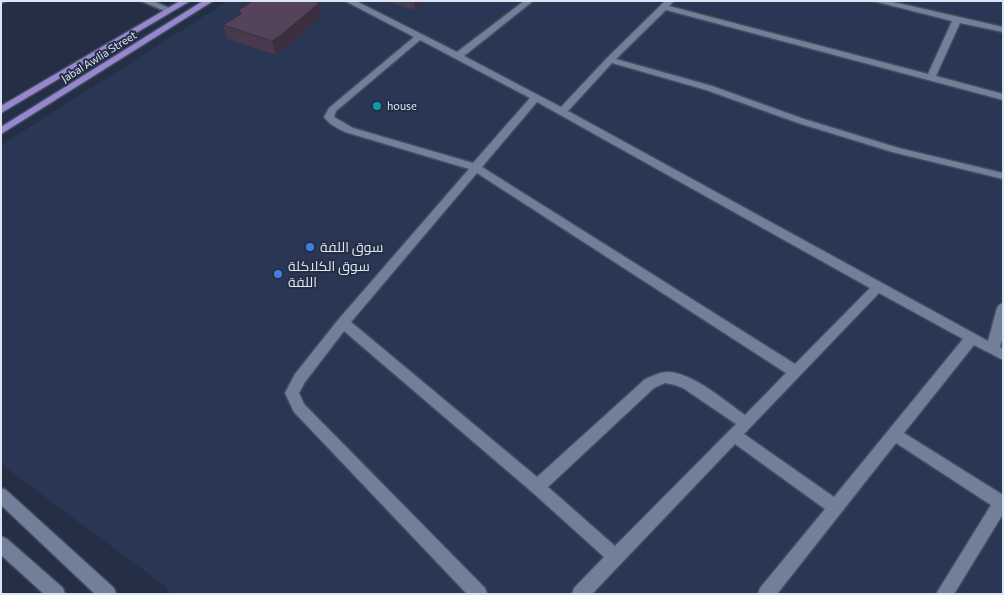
<!DOCTYPE html>
<html>
<head>
<meta charset="utf-8">
<style>
	body { margin:0 }
	#map { position:relative; width:1004px; height:595px; overflow:hidden; background:#242f46; font-family:Commissioner,sans-serif }
	canvas { display:block }
	.frame { position:absolute; inset:0; border:2px solid #dde5f4; pointer-events:none }
</style>
</head>
<body>
<div id="map">
<canvas width="1004" height="595"></canvas>
<div class="frame"></div>
</div>
<script>
const g = document.querySelector('canvas').getContext('2d');
g.lineJoin = 'round';
function fillPath(path, color) { g.fillStyle = color; g.fill(path, 'evenodd'); }
function trace(path, color, width, dash) { g.strokeStyle = color; g.lineWidth = width; g.lineCap = dash ? 'butt' : 'round'; g.setLineDash(dash || []); g.stroke(path); }
function drawText(font, color, halo, rows, align = 'center') {
  g.font = font + ' Commissioner,Cairo,sans-serif'; g.lineWidth = 4; g.setLineDash([]); g.textBaseline = 'middle'; g.strokeStyle = halo; g.fillStyle = color; for (const [text, x, y, turn = 0] of rows) {
    g.save(); g.translate(x, y); g.rotate((+turn || 0) * Math.PI / 180); g.textAlign = isNaN(turn) ? turn : align; if (halo) g.strokeText(text, 0, 0); g.fillText(text, 0, 0); g.restore();
  }
}
const built = new Path2D(`
	M 228,1 L 1003,1 L 1003,594 L 170,594 L 165,586 L 1,464 L 1,145 Z`);
const street = new Path2D(`
	M 1,1 L 6,1 L 2,3 Z
	M 141,1 L 153,1 L 174,10 L 167,12 Z
	M 345,1 L 356,1 L 457,52 L 524,1 L 533,1 L 464,56 L 561,107 L 607,58 L 665,1 L 674,1 L 669,6 L 928,74 L 952,21 L 873,1 L 889,1 L 1003,27 L 1003,32 L 960,23 L 936,76 L 1003,94 L 1003,100 L 666,10 L 616,59 L 712,86 L 804,119 L 899,148 L 1003,173 L 1003,179 L 892,152 L 798,123 L 706,90 L 612,63 L 568,111 L 988,341 L 997,308 L 999,305 L 1003,303 L 1003,336 L 1000,347 L 1003,349 L 1003,360 L 974,345 L 904,433 L 1003,495 L 1003,514 L 954,594 L 936,594 L 991,505 L 896,443 L 777,594 L 758,594 L 760,588 L 825,509 L 735,444 L 592,594 L 572,594 L 574,588 L 604,557 L 532,492 L 344,331 L 305,382 L 299,393 L 304,404 L 485,588 L 487,594 L 467,594 L 294,412 L 285,393 L 295,374 L 338,320 L 469,169 L 345,132 C 337,128 330,125 324,117 L 329,108 L 414,37 ZM 420,40 L 530,98 L 473,163 L 353,128 L 334,117 L 336,111 ZM 537,102 L 870,288 L 795,364 L 482,167 ZM 477,173 L 786,373 L 745,415 C 725,401 691,371 666,372 C 658,373 651,376 644,380 L 537,477 L 351,322 ZM 879,293 L 963,339 L 834,497 L 744,434 ZM 665,383 L 675,385 L 683,388 L 736,424 L 615,546 L 548,487 L 654,388 Z
	M 1,488 L 6,490 L 114,588 L 116,594 L 95,594 L 1,505 Z
	M 1,536 L 7,539 L 63,588 L 65,594 L 44,594 L 1,555 Z`);
const primary = new Path2D(`
	M 180,1 L 190,1 L 1,113 L 1,106 Z
	M 203,1 L 213,1 L 1,134 L 1,127 Z`);
const wall = new Path2D(`
	M 385,1 L 427,1 L 415,10 Z
	M 319,3 L 321,17 L 284,49 L 276,55 L 227,39 L 223,25 L 240,14 L 239,10 Z`);
const shadedWall = new Path2D(`
	M 414,1 L 427,1 L 415,10 Z
	M 319,3 L 321,17 L 284,49 L 276,55 L 272,41 Z`);
const building = new Path2D(`
	M 253,1 L 315,1 L 319,3 L 281,35 L 272,41 L 223,25 L 241,14 L 239,10 Z`);
const markers = [
	[377,106,5,"#0f9aa8"],
	[310,247,5,"#3f7fe0"],
	[278,274,5,"#3f7fe0"]
];
const farStreetnames = [
	["Jabal Awlia Street",99,57,-32]
];
const farPoinames = [
	["house",387,106]
];
const poiNames = [
	["سوق اللفة",320,247],
	["سوق الكلاكلة",288,266],
	["اللفة",288,282]
];
fillPath(built, '#293754');
trace(street, '#434d5f', 3);
trace(primary, '#434d5f', 3);
fillPath(street, '#717f99');
fillPath(primary, '#9786d0');
fillPath(wall, '#483a4d');
fillPath(shadedWall, '#3b2f3f');
fillPath(building, '#54435a');
trace(building, '#3b2f3f', 1);
for (const [x, y, r, color] of markers) { const dot = new Path2D(); dot.arc(x, y, r, 0, 2 * Math.PI); g.fillStyle = color; g.fill(dot); trace(dot, '#242f46', 2); }
drawText('11px', '#dde5f4', '#242f46', farStreetnames);
drawText('11px', '#dde5f4', '#242f46', farPoinames, 'left');
drawText('14px', '#dde5f4', '#242f46', poiNames, 'left');
</script>
</body>
</html>
